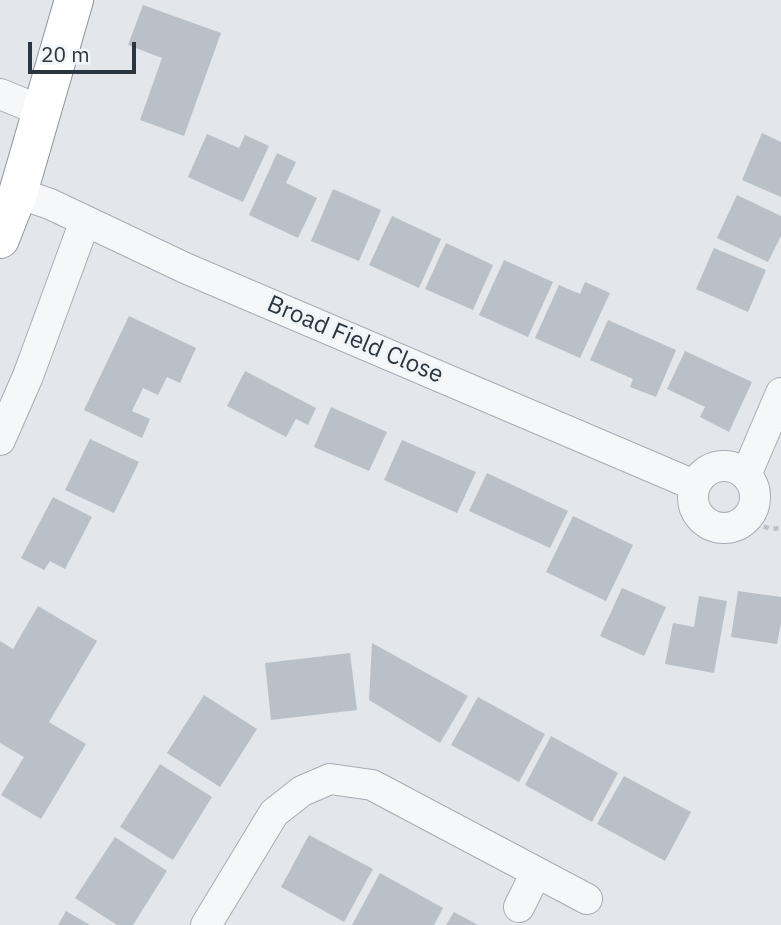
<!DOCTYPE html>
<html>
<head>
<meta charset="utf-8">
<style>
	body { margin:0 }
	#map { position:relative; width:781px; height:925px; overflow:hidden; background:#e3e6ea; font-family:"IBM Plex Sans",sans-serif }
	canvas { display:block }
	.scale { position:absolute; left:28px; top:42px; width:108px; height:32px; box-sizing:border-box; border:4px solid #2b3542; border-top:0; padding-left:9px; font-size:21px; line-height:24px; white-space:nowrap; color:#2b3542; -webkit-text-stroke:5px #f2f5f8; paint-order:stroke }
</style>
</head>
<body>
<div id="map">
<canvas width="781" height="925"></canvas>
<div class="scale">20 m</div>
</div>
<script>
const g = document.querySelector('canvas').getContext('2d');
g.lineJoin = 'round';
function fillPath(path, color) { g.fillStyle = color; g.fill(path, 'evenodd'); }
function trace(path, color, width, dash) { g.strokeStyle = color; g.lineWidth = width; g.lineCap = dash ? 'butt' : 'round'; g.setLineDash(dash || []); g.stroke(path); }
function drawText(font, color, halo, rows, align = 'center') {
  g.font = font + ' "IBM Plex Sans",sans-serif'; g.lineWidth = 6; g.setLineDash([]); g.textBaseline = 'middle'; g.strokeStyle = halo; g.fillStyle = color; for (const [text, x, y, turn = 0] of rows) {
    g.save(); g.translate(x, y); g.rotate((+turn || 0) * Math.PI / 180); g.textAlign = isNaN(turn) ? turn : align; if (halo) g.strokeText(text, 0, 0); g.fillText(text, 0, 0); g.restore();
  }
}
const building = new Path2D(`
	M 143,5 L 221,33 L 184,136 L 140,120 L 162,58 L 128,45 Z
	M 762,133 L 781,142 L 781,197 L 742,180 Z
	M 207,134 L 239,148 L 245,135 L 269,146 L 243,202 L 188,177 Z
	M 277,153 L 296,162 L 286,183 L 317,198 L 298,238 L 249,215 Z
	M 333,189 L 381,210 L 359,261 L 311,241 Z
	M 737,195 L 781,216 L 781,236 L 768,262 L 717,238 Z
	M 392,216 L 441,239 L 419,288 L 369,265 Z
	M 446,243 L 493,265 L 473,310 L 425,289 Z
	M 714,248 L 766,270 L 748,312 L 696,289 Z
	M 504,260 L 553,282 L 528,337 L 479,315 Z
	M 585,282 L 610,293 L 580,358 L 535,338 L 559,285 L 580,294 Z
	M 129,316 L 196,348 L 180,383 L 167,377 L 158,395 L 143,388 L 132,411 L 150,419 L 142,438 L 84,410 Z
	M 608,320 L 676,350 L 656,397 L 630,387 L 633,379 L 590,360 Z
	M 685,351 L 752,382 L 729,432 L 700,417 L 705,407 L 667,389 Z
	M 245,371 L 316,408 L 308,425 L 296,419 L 286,437 L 227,406 Z
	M 331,407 L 387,432 L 369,471 L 314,447 Z
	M 90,439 L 139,462 L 114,513 L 65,490 Z
	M 402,440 L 476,472 L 457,513 L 384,480 Z
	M 487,473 L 568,511 L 550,548 L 469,511 Z
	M 53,497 L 92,517 L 65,569 L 50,561 L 44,570 L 21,558 Z
	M 573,516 L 633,545 L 606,601 L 546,572 Z
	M 622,588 L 666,607 L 644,656 L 600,636 Z
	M 738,591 L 781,597 L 781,623 L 777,644 L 731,637 Z
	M 699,596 L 727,601 L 714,673 L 665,664 L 673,623 L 694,627 Z
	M 38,606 L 97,641 L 49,722 L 86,744 L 41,819 L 1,795 L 24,757 L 0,743 L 0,641 L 13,649 Z
	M 372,643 L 468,696 L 440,743 L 369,700 Z
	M 350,653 L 357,710 L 271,720 L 265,663 Z
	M 204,695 L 257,729 L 220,787 L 167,753 Z
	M 478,697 L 545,734 L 519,782 L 451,745 Z
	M 551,736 L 618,773 L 592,822 L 525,785 Z
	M 160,764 L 212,797 L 173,860 L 120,827 Z
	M 624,776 L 691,812 L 665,861 L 597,824 Z
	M 309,835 L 373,869 L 344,922 L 281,887 Z
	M 115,837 L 167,871 L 133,925 L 117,925 L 75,898 Z
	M 380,873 L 443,908 L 434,925 L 352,925 Z
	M 66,911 L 90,925 L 58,925 Z
	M 454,912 L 478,925 L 446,925 Z`);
const path = new Path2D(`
	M 745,520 L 771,529 L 781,528`);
const street = new Path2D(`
	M 0,94 L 42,111
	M 18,193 L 50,204 L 185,268 L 694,485
	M 0,440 L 28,376 L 85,221
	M693 497a31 31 0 1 1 62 0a31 31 0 1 1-62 0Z
	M 746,475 L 781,393
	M 519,907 L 536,873
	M 206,925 L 274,813 L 302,791 L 330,779 L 372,785 L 587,899`);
const highway = new Path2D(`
	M 0,239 L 18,193 L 74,0`);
const streetNames = [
	["Broad Field Close",355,340,23]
];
fillPath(building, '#bac0c7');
trace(street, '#a8adb4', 32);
trace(highway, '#8b95a0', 40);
trace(path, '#bcc1c6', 4.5, [5, 5]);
trace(street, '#f5f7f9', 30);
trace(highway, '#fff', 38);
drawText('24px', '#2b3542', '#f2f5f8', streetNames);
</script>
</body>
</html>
